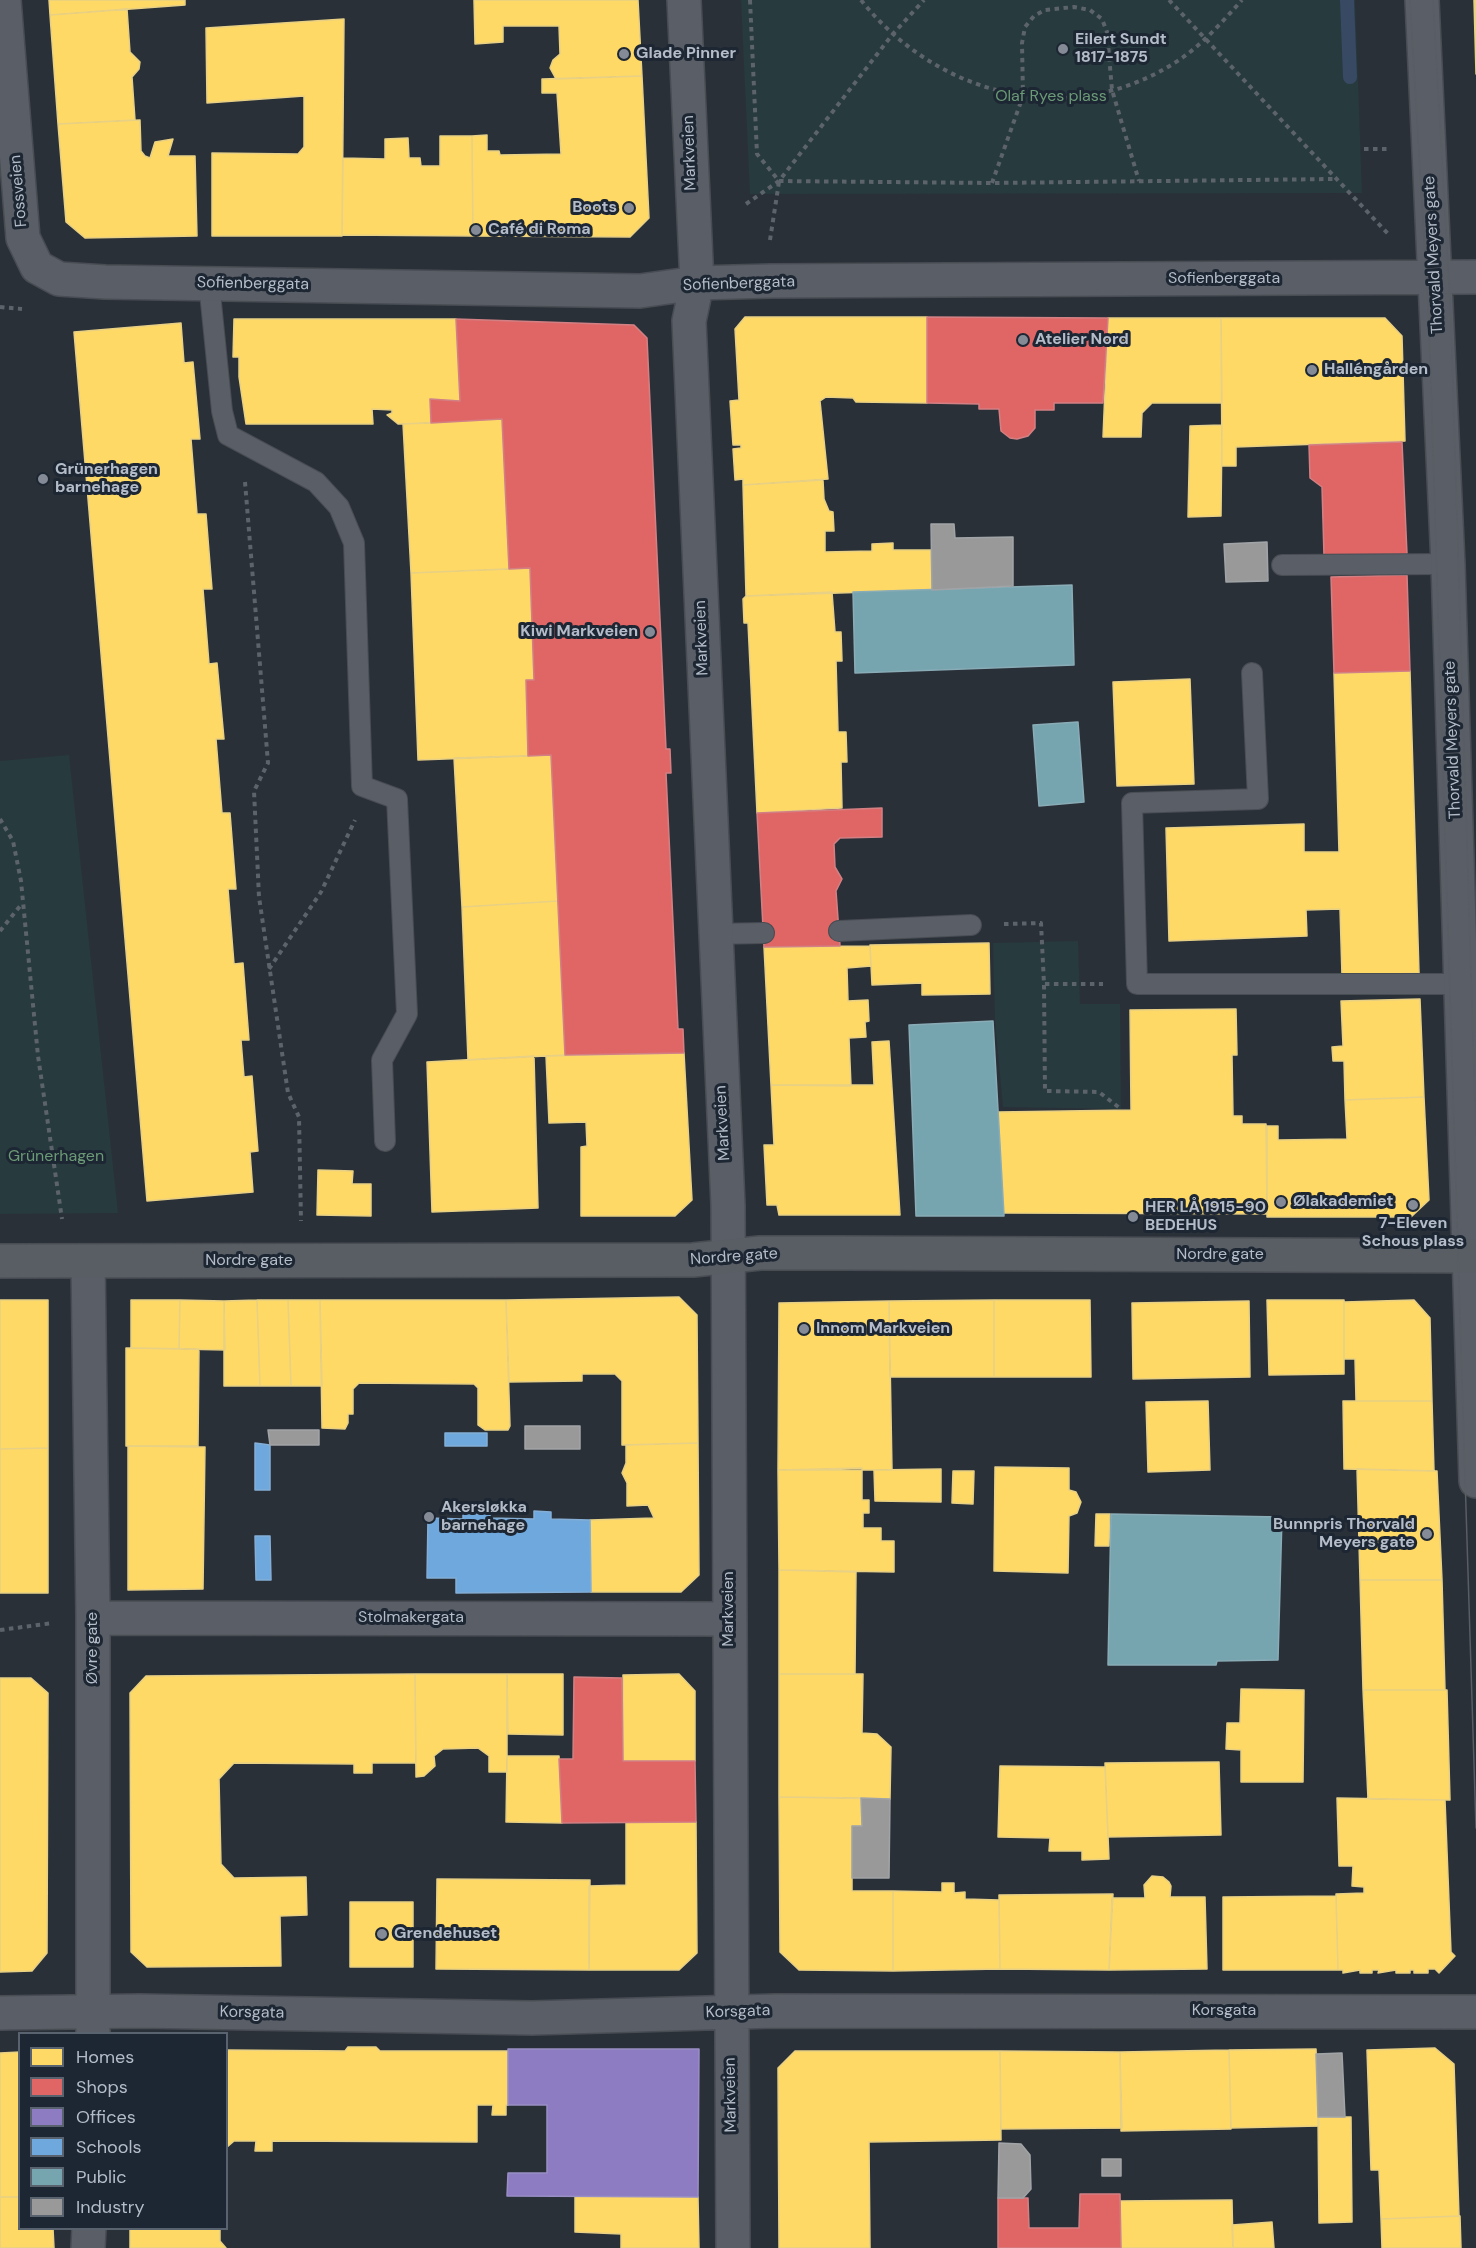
<!DOCTYPE html>
<html>
<head>
<meta charset="utf-8">
<style>
	body { margin:0 }
	#map { position:relative; width:1476px; height:2248px; overflow:hidden; background:#2a3038; font-family:"DM Sans",sans-serif }
	canvas { display:block }
	.legend { position:absolute; left:18px; top:2032px; width:210px; height:198px; box-sizing:border-box; background:#1d2633; border:2px solid #59626f; margin:0; padding:8px 10px; list-style:none; font-size:18px; color:#b4bcc9 }
	.legend li { display:flex; align-items:center; gap:12px; height:30px }
	.legend b { width:30px; border:2px solid #59626f }
</style>
</head>
<body>
<div id="map">
<canvas width="1476" height="2248"></canvas>
<ul class="legend">
<li><b style="height:16px;background:#ffd966"></b>Homes</li>
<li><b style="height:16px;background:#e06666"></b>Shops</li>
<li><b style="height:16px;background:#8e7cc3"></b>Offices</li>
<li><b style="height:16px;background:#6fa8dc"></b>Schools</li>
<li><b style="height:16px;background:#76a5af"></b>Public</li>
<li><b style="height:16px;background:#999"></b>Industry</li>
</ul>
</div>
<script>
const g = document.querySelector('canvas').getContext('2d');
g.lineJoin = 'round';
function fillPath(path, color) { g.fillStyle = color; g.fill(path, 'evenodd'); }
function trace(path, color, width, dash) { g.strokeStyle = color; g.lineWidth = width; g.lineCap = dash ? 'butt' : 'round'; g.setLineDash(dash || []); g.stroke(path); }
function drawText(font, color, halo, rows, align = 'center') {
  g.font = font + ' "DM Sans",sans-serif'; g.lineWidth = 6; g.setLineDash([]); g.textBaseline = 'middle'; g.strokeStyle = halo; g.fillStyle = color; for (const [text, x, y, turn = 0] of rows) {
    g.save(); g.translate(x, y); g.rotate((+turn || 0) * Math.PI / 180); g.textAlign = isNaN(turn) ? turn : align; if (halo) g.strokeText(text, 0, 0); g.fillText(text, 0, 0); g.restore();
  }
}
const green = new Path2D(`
	M 741,0 L 1355,0 L 1362,193 L 750,194 Z
	M 69,755 L 118,1213 L 0,1214 L 0,761 Z
	M 1078,941 L 1080,1004 L 1120,1004 L 1121,1109 L 1003,1107 L 995,1021 L 993,943 Z`);
const homes = new Path2D(`
	M 49,0 L 185,0 L 185,5 L 50,15 Z
	M 474,0 L 638,0 L 642,76 L 556,79 L 550,68 L 553,60 L 560,54 L 559,26 L 503,26 L 503,42 L 475,44 Z
	M 1474,0 L 1476,0 L 1476,74 Z
	M 127,9 L 130,52 L 140,62 L 139,69 L 132,77 L 135,120 L 58,124 L 50,15 Z
	M 344,19 L 342,236 L 212,236 L 212,153 L 298,154 L 304,147 L 304,96 L 207,103 L 206,28 Z
	M 642,76 L 649,218 L 630,237 L 473,236 L 472,136 L 487,135 L 487,151 L 499,151 L 500,155 L 561,154 L 557,93 L 542,93 L 542,79 Z
	M 140,120 L 141,151 L 145,156 L 150,158 L 155,142 L 173,139 L 168,156 L 195,156 L 197,236 L 85,238 L 66,222 L 58,124 Z
	M 440,136 L 472,136 L 473,236 L 342,235 L 343,158 L 385,159 L 385,139 L 408,138 L 409,158 L 420,158 L 421,166 L 440,166 Z
	M 745,317 L 927,317 L 927,403 L 856,402 L 853,398 L 826,397 L 820,401 L 828,479 L 743,485 L 743,479 L 735,480 L 733,449 L 741,448 L 741,445 L 733,445 L 730,401 L 739,400 L 735,329 Z
	M 1108,318 L 1221,318 L 1222,403 L 1152,403 L 1142,413 L 1141,437 L 1103,437 Z
	M 1221,318 L 1385,318 L 1402,336 L 1405,441 L 1236,447 L 1236,466 L 1222,466 Z
	M 234,319 L 456,319 L 460,401 L 430,399 L 431,423 L 398,424 L 387,415 L 392,413 L 392,410 L 372,409 L 373,424 L 246,424 L 239,377 L 239,357 L 233,357 Z
	M 181,323 L 184,363 L 193,362 L 200,439 L 191,439 L 197,514 L 206,514 L 212,589 L 203,589 L 209,664 L 217,663 L 224,739 L 216,739 L 222,813 L 230,813 L 236,889 L 228,889 L 234,964 L 243,963 L 249,1040 L 241,1040 L 244,1077 L 252,1076 L 258,1151 L 250,1152 L 253,1192 L 147,1201 L 74,332 Z
	M 502,419 L 509,569 L 411,573 L 403,424 Z
	M 1222,425 L 1221,516 L 1188,517 L 1190,426 Z
	M 823,480 L 824,499 L 829,511 L 833,512 L 834,531 L 825,531 L 825,552 L 872,551 L 872,544 L 893,543 L 893,550 L 931,550 L 932,590 L 746,596 L 743,485 Z
	M 530,568 L 534,680 L 526,680 L 528,756 L 418,760 L 411,573 Z
	M 832,592 L 835,632 L 841,632 L 842,661 L 836,661 L 838,732 L 846,732 L 847,762 L 841,762 L 842,808 L 757,813 L 748,623 L 744,623 L 743,599 L 746,596 Z
	M 1410,671 L 1419,973 L 1342,976 L 1340,909 L 1306,910 L 1307,936 L 1169,941 L 1166,828 L 1304,824 L 1304,852 L 1339,852 L 1334,673 Z
	M 1190,679 L 1194,784 L 1117,786 L 1113,682 Z
	M 551,755 L 558,901 L 462,907 L 454,758 Z
	M 558,901 L 565,1055 L 468,1060 L 462,907 Z
	M 989,943 L 990,994 L 922,995 L 922,983 L 872,985 L 870,945 Z
	M 870,946 L 871,966 L 847,968 L 848,1001 L 868,1000 L 869,1021 L 865,1022 L 866,1037 L 849,1038 L 851,1086 L 771,1085 L 764,947 Z
	M 1420,999 L 1424,1097 L 1345,1100 L 1344,1061 L 1333,1061 L 1332,1047 L 1343,1046 L 1341,1001 Z
	M 1236,1009 L 1237,1055 L 1232,1055 L 1233,1116 L 1242,1116 L 1242,1124 L 1266,1124 L 1267,1214 L 1004,1213 L 998,1112 L 1131,1110 L 1130,1010 Z
	M 889,1041 L 900,1215 L 779,1215 L 777,1205 L 767,1205 L 764,1145 L 774,1145 L 771,1085 L 874,1085 L 872,1042 Z
	M 684,1053 L 692,1200 L 675,1216 L 581,1216 L 581,1147 L 587,1146 L 586,1122 L 549,1123 L 546,1056 Z
	M 534,1056 L 538,1208 L 432,1212 L 427,1062 Z
	M 1424,1097 L 1429,1200 L 1411,1217 L 1267,1217 L 1267,1126 L 1278,1126 L 1278,1140 L 1347,1139 L 1345,1100 Z
	M 318,1170 L 353,1171 L 352,1184 L 371,1184 L 371,1216 L 317,1215 Z
	M 679,1297 L 697,1315 L 698,1443 L 622,1445 L 622,1381 L 615,1374 L 582,1374 L 582,1381 L 509,1382 L 506,1300 Z
	M 0,1300 L 48,1300 L 48,1448 L 0,1449 Z
	M 131,1300 L 180,1300 L 179,1349 L 131,1348 Z
	M 180,1300 L 224,1301 L 225,1350 L 179,1349 Z
	M 257,1300 L 288,1300 L 291,1386 L 260,1386 Z
	M 257,1300 L 260,1386 L 224,1386 L 224,1301 Z
	M 288,1300 L 320,1300 L 322,1386 L 291,1386 Z
	M 320,1300 L 506,1300 L 510,1426 L 508,1430 L 485,1430 L 478,1425 L 478,1388 L 474,1384 L 359,1383 L 353,1389 L 353,1414 L 348,1414 L 348,1423 L 345,1429 L 322,1428 Z
	M 994,1300 L 1090,1300 L 1091,1377 L 994,1377 Z
	M 994,1300 L 994,1377 L 890,1377 L 889,1301 Z
	M 1267,1300 L 1344,1300 L 1344,1374 L 1269,1375 Z
	M 1414,1300 L 1430,1318 L 1432,1401 L 1356,1401 L 1355,1359 L 1344,1359 L 1344,1302 Z
	M 889,1301 L 892,1470 L 778,1470 L 779,1303 Z
	M 1249,1301 L 1250,1377 L 1133,1379 L 1132,1303 Z
	M 126,1348 L 199,1349 L 198,1446 L 126,1446 Z
	M 1208,1401 L 1210,1470 L 1148,1472 L 1146,1402 Z
	M 1343,1401 L 1432,1401 L 1434,1471 L 1344,1469 Z
	M 698,1443 L 699,1575 L 681,1592 L 591,1592 L 590,1520 L 654,1518 L 648,1505 L 627,1506 L 627,1483 L 622,1473 L 626,1463 L 626,1445 Z
	M 128,1446 L 205,1447 L 203,1589 L 128,1590 Z
	M 48,1448 L 48,1593 L 0,1593 L 0,1449 Z
	M 995,1467 L 1069,1468 L 1069,1490 L 1076,1492 L 1081,1502 L 1077,1513 L 1069,1516 L 1068,1573 L 994,1571 Z
	M 862,1468 L 862,1500 L 869,1500 L 869,1513 L 863,1513 L 863,1528 L 881,1528 L 881,1541 L 894,1541 L 894,1572 L 779,1570 L 778,1470 Z
	M 941,1469 L 941,1502 L 875,1501 L 874,1470 Z
	M 1357,1469 L 1437,1471 L 1442,1580 L 1360,1580 Z
	M 953,1471 L 974,1471 L 973,1504 L 952,1503 Z
	M 1096,1514 L 1110,1514 L 1109,1546 L 1095,1546 Z
	M 779,1570 L 856,1572 L 855,1674 L 779,1674 Z
	M 1360,1580 L 1442,1580 L 1445,1690 L 1363,1690 Z
	M 415,1674 L 416,1763 L 372,1763 L 372,1773 L 354,1773 L 354,1764 L 234,1763 L 219,1779 L 221,1864 L 234,1878 L 306,1877 L 307,1915 L 280,1916 L 281,1966 L 147,1967 L 131,1952 L 130,1693 L 146,1676 Z
	M 415,1674 L 507,1674 L 507,1772 L 489,1772 L 489,1756 L 478,1748 L 443,1749 L 434,1756 L 435,1766 L 424,1776 L 416,1777 Z
	M 507,1674 L 563,1674 L 563,1735 L 508,1734 Z
	M 679,1674 L 695,1691 L 695,1761 L 623,1761 L 623,1675 Z
	M 779,1674 L 863,1674 L 862,1733 L 877,1734 L 891,1747 L 890,1799 L 779,1797 Z
	M 0,1678 L 31,1678 L 48,1693 L 47,1953 L 32,1971 L 0,1972 Z
	M 1241,1689 L 1304,1690 L 1303,1782 L 1241,1782 L 1241,1750 L 1226,1749 L 1227,1723 L 1240,1723 Z
	M 1363,1690 L 1447,1690 L 1450,1800 L 1368,1799 Z
	M 507,1756 L 559,1756 L 562,1823 L 506,1822 Z
	M 1219,1762 L 1221,1835 L 1108,1837 L 1105,1763 Z
	M 1000,1766 L 1105,1767 L 1109,1859 L 1082,1860 L 1082,1851 L 1049,1851 L 1050,1838 L 998,1837 Z
	M 779,1797 L 861,1798 L 862,1826 L 852,1826 L 852,1891 L 893,1891 L 893,1971 L 799,1970 L 780,1952 Z
	M 1337,1798 L 1445,1800 L 1451,1952 L 1455,1956 L 1439,1973 L 1435,1969 L 1428,1969 L 1428,1973 L 1414,1973 L 1414,1970 L 1410,1970 L 1410,1973 L 1396,1973 L 1396,1970 L 1378,1973 L 1379,1970 L 1372,1970 L 1372,1973 L 1360,1973 L 1360,1970 L 1343,1973 L 1343,1970 L 1338,1970 L 1336,1894 L 1364,1893 L 1364,1887 L 1352,1886 L 1353,1866 L 1339,1866 Z
	M 626,1822 L 696,1822 L 697,1953 L 679,1970 L 589,1970 L 589,1886 L 626,1885 Z
	M 1152,1876 L 1163,1877 L 1169,1882 L 1171,1886 L 1170,1897 L 1205,1897 L 1207,1969 L 1109,1970 L 1112,1898 L 1145,1898 L 1144,1885 Z
	M 437,1879 L 590,1880 L 589,1970 L 436,1969 Z
	M 942,1883 L 954,1883 L 954,1893 L 965,1892 L 965,1899 L 999,1900 L 1000,1969 L 893,1971 L 893,1891 L 942,1892 Z
	M 1113,1894 L 1109,1970 L 1000,1969 L 999,1895 Z
	M 1336,1896 L 1338,1970 L 1223,1970 L 1223,1897 Z
	M 350,1902 L 413,1902 L 413,1967 L 350,1967 Z
	M 348,2047 L 376,2047 L 380,2051 L 508,2051 L 508,2105 L 506,2105 L 506,2115 L 492,2115 L 493,2105 L 477,2105 L 477,2142 L 272,2141 L 272,2151 L 255,2151 L 256,2141 L 234,2141 L 226,2148 L 226,2050 L 345,2051 Z
	M 1435,2048 L 1454,2064 L 1459,2216 L 1381,2219 L 1379,2170 L 1371,2170 L 1367,2050 Z
	M 1316,2049 L 1319,2126 L 1231,2128 L 1229,2050 Z
	M 1229,2050 L 1231,2129 L 1121,2131 L 1120,2052 Z
	M 795,2051 L 1000,2051 L 1001,2140 L 869,2142 L 870,2248 L 779,2248 L 778,2068 Z
	M 1000,2051 L 1120,2052 L 1122,2128 L 1001,2129 Z
	M 20,2052 L 20,2197 L 0,2197 L 0,2053 Z
	M 1318,2117 L 1351,2117 L 1352,2222 L 1319,2223 Z
	M 575,2195 L 698,2197 L 699,2248 L 621,2248 L 621,2234 L 575,2232 Z
	M 0,2197 L 20,2197 L 20,2228 L 53,2228 L 54,2248 L 0,2248 Z
	M 1232,2200 L 1233,2248 L 1121,2248 L 1120,2201 Z
	M 1460,2216 L 1461,2248 L 1382,2248 L 1381,2219 Z
	M 1272,2222 L 1274,2248 L 1233,2248 L 1232,2225 Z
	M 130,2228 L 220,2228 L 220,2241 L 226,2248 L 130,2248 Z`);
const shops = new Path2D(`
	M 927,317 L 1108,318 L 1103,403 L 1054,403 L 1054,410 L 1035,410 L 1035,428 L 1028,436 L 1017,439 L 1010,438 L 1001,431 L 999,409 L 979,409 L 979,404 L 927,403 Z
	M 456,319 L 634,325 L 647,338 L 666,749 L 670,749 L 671,773 L 666,773 L 678,1029 L 683,1029 L 684,1053 L 565,1055 L 551,755 L 528,756 L 526,680 L 534,680 L 530,568 L 509,569 L 502,419 L 431,423 L 430,399 L 460,401 Z
	M 1402,442 L 1407,554 L 1324,556 L 1322,487 L 1310,478 L 1309,445 Z
	M 1407,575 L 1410,671 L 1334,673 L 1331,577 Z
	M 882,808 L 882,837 L 840,838 L 834,844 L 835,867 L 842,879 L 836,891 L 840,946 L 764,947 L 757,813 Z
	M 574,1677 L 622,1678 L 623,1761 L 695,1761 L 696,1822 L 562,1823 L 559,1759 L 573,1759 Z
	M 1080,2194 L 1120,2194 L 1121,2248 L 998,2248 L 998,2198 L 1028,2198 L 1029,2228 L 1079,2228 Z`);
const offices = new Path2D(`
	M 508,2049 L 699,2049 L 698,2197 L 507,2196 L 508,2173 L 547,2173 L 547,2105 L 508,2105 Z`);
const schools = new Path2D(`
	M 445,1433 L 487,1433 L 487,1446 L 445,1446 Z
	M 255,1443 L 270,1445 L 270,1490 L 255,1490 Z
	M 534,1511 L 551,1512 L 551,1519 L 590,1520 L 591,1592 L 456,1593 L 456,1578 L 427,1578 L 428,1518 L 463,1519 L 463,1514 L 490,1514 L 490,1518 L 534,1519 Z
	M 255,1536 L 270,1536 L 271,1580 L 256,1580 Z`);
const public = new Path2D(`
	M 1072,585 L 1074,665 L 855,673 L 853,592 Z
	M 1078,722 L 1084,802 L 1039,806 L 1033,725 Z
	M 993,1021 L 1004,1216 L 916,1216 L 909,1025 Z
	M 1111,1514 L 1282,1517 L 1278,1660 L 1217,1661 L 1216,1665 L 1108,1665 Z`);
const industry = new Path2D(`
	M 931,524 L 954,524 L 955,538 L 1013,537 L 1013,586 L 932,590 Z
	M 1267,542 L 1268,581 L 1226,582 L 1224,544 Z
	M 525,1426 L 580,1426 L 580,1449 L 525,1449 Z
	M 268,1430 L 319,1430 L 319,1445 L 270,1445 Z
	M 861,1798 L 890,1799 L 889,1878 L 852,1878 L 852,1826 L 862,1826 Z
	M 1342,2053 L 1345,2117 L 1318,2117 L 1316,2054 Z
	M 999,2143 L 1021,2144 L 1030,2155 L 1031,2189 L 1023,2198 L 998,2198 Z
	M 1102,2159 L 1121,2159 L 1121,2176 L 1102,2176 Z`);
const stream = new Path2D(`
	M 1347,0 L 1350,77`);
const path = new Path2D(`
	M 750,0 L 757,154 L 779,181 L 992,183 L 1334,179
	M 861,0 C 938,97 1072,131 1179,60 C 1203,44 1223,21 1242,0
	M 1169,0 L 1390,236
	M 1364,149 L 1387,149
	M 992,183 L 1023,96 L 1022,43 L 1025,27 L 1034,16 L 1045,10 L 1074,7 L 1090,10 L 1102,19 L 1107,32 L 1112,90 L 1139,181
	M 746,204 L 779,181 L 892,35 L 924,0
	M 770,240 L 779,182
	M 0,307 L 22,309
	M 245,482 L 268,763 L 254,791 L 259,897 L 288,1093 L 299,1117 L 301,1221
	M 0,819 L 13,841 L 21,881 L 38,1056 L 62,1219
	M 1004,924 L 1041,923 L 1044,984 L 1103,984
	M 0,931 L 20,906
	M 269,969 L 321,892 L 355,820
	M 1044,985 L 1045,1091 L 1099,1092 L 1121,1109
	M 0,1630 L 53,1623`);
const lane = new Path2D(`
	M 209,283 L 222,411 L 228,435 L 316,482 L 339,507 L 354,543 L 362,786 L 397,799 L 407,1014 L 382,1060 L 385,1141
	M 1282,565 L 1448,564
	M 1252,673 L 1258,799 L 1132,803 L 1137,984 L 1460,984
	M 839,931 L 971,925
	M 714,934 L 764,933`);
const street = new Path2D(`
	M 4,0 L 23,238 L 37,267 L 59,279 L 105,282 L 640,291 L 697,283 L 770,281 L 1476,277
	M 684,0 L 697,283 L 689,321 L 728,1205 L 733,2248
	M 1422,0 L 1448,564 L 1476,1481
	M 88,1262 L 93,1618 L 93,2034
	M 93,1618 L 729,1619
	M 0,2013 L 140,2011 L 532,2018 L 775,2011 L 1476,2012
	M 88,2248 L 89,2228`);
const secondary = new Path2D(`
	M 0,1261 L 693,1260 L 760,1253 L 844,1253 L 1476,1256`);
const tram = new Path2D(`
	M 1410,0 L 1429,323 L 1476,1828
	M 1433,0 L 1451,321 L 1476,1137`);
const markers = [
	[1063,49,6,"#848b96"],
	[624,54,6,"#848b96"],
	[629,208,6,"#848b96"],
	[476,230,6,"#848b96"],
	[1023,340,6,"#848b96"],
	[1312,370,6,"#848b96"],
	[43,479,6,"#848b96"],
	[650,632,6,"#848b96"],
	[1281,1202,6,"#848b96"],
	[1413,1205,6,"#848b96"],
	[1133,1217,6,"#848b96"],
	[804,1329,6,"#848b96"],
	[429,1517,6,"#848b96"],
	[1427,1534,6,"#848b96"],
	[382,1934,6,"#848b96"]
];
const poiNames = [
	["Eilert Sundt",1075,40],
	["1817-1875",1075,58],
	["Glade Pinner",636,54],
	["Boots",617,208,"right"],
	["Café di Roma",488,230],
	["Atelier Nord",1035,340],
	["Halléngården",1324,370],
	["Grünerhagen",55,470],
	["barnehage",55,488],
	["Kiwi Markveien",638,632,"right"],
	["Ølakademiet",1293,1202],
	["HER LÅ 1915-90",1145,1208],
	["BEDEHUS",1145,1226],
	["7-Eleven",1413,1224,"center"],
	["Schous plass",1413,1242,"center"],
	["Innom Markveien",816,1329],
	["Akersløkka",441,1508],
	["barnehage",441,1526],
	["Bunnpris Thorvald",1415,1525,"right"],
	["Meyers gate",1415,1543,"right"],
	["Grendehuset",394,1934]
];
const parkNames = [
	["Olaf Ryes plass",1051,97],
	["Grünerhagen",56,1157]
];
const streetNames = [
	["Markveien",690,153,-92],
	["Fossveien",19,191,-95],
	["Thorvald Meyers gate",1434,255,-93],
	["Sofienberggata",1224,279],
	["Sofienberggata",253,284,1],
	["Sofienberggata",739,284,-2],
	["Markveien",702,638,-92],
	["Thorvald Meyers gate",1453,740,-92],
	["Markveien",723,1123,-93],
	["Nordre gate",1220,1255],
	["Nordre gate",734,1257,-4],
	["Nordre gate",249,1261],
	["Markveien",729,1609,-90],
	["Stolmakergata",411,1618],
	["Øvre gate",93,1648,-90],
	["Korsgata",1224,2011],
	["Korsgata",738,2012,-2],
	["Korsgata",252,2013,1],
	["Markveien",731,2095,-91]
];
fillPath(green, '#273a3e');
fillPath(homes, '#ffd966');
trace(homes, '#e8d084', 1.5);
fillPath(shops, '#e06666');
trace(shops, '#d38084', 1.5);
fillPath(offices, '#8e7cc3');
trace(offices, '#998fc5', 1.5);
fillPath(schools, '#6fa8dc');
trace(schools, '#84aed6', 1.5);
fillPath(public, '#76a5af');
trace(public, '#89acb7', 1.5);
fillPath(industry, '#999');
trace(industry, '#a1a4a7', 1.5);
trace(stream, '#384963', 14);
trace(lane, '#484c53', 22);
trace(street, '#484c53', 36);
trace(secondary, '#484c53', 36);
trace(path, '#5d636a', 4, [4.5, 4.5]);
trace(lane, '#5a5e66', 20);
trace(street, '#5a5e66', 33);
trace(secondary, '#595d64', 33);
trace(tram, '#595d64', 1.5);
for (const [x, y, r, color] of markers) { const dot = new Path2D(); dot.arc(x, y, r, 0, 2 * Math.PI); g.fillStyle = color; g.fill(dot); trace(dot, '#1d2633', 2); }
drawText('bold 16px', '#b4bcc9', '#1d2633', poiNames, 'left');
drawText('16px', '#6b9a76', '#1d2633', parkNames);
drawText('16px', '#b4bcc9', '#1d2633', streetNames);
</script>
</body>
</html>
